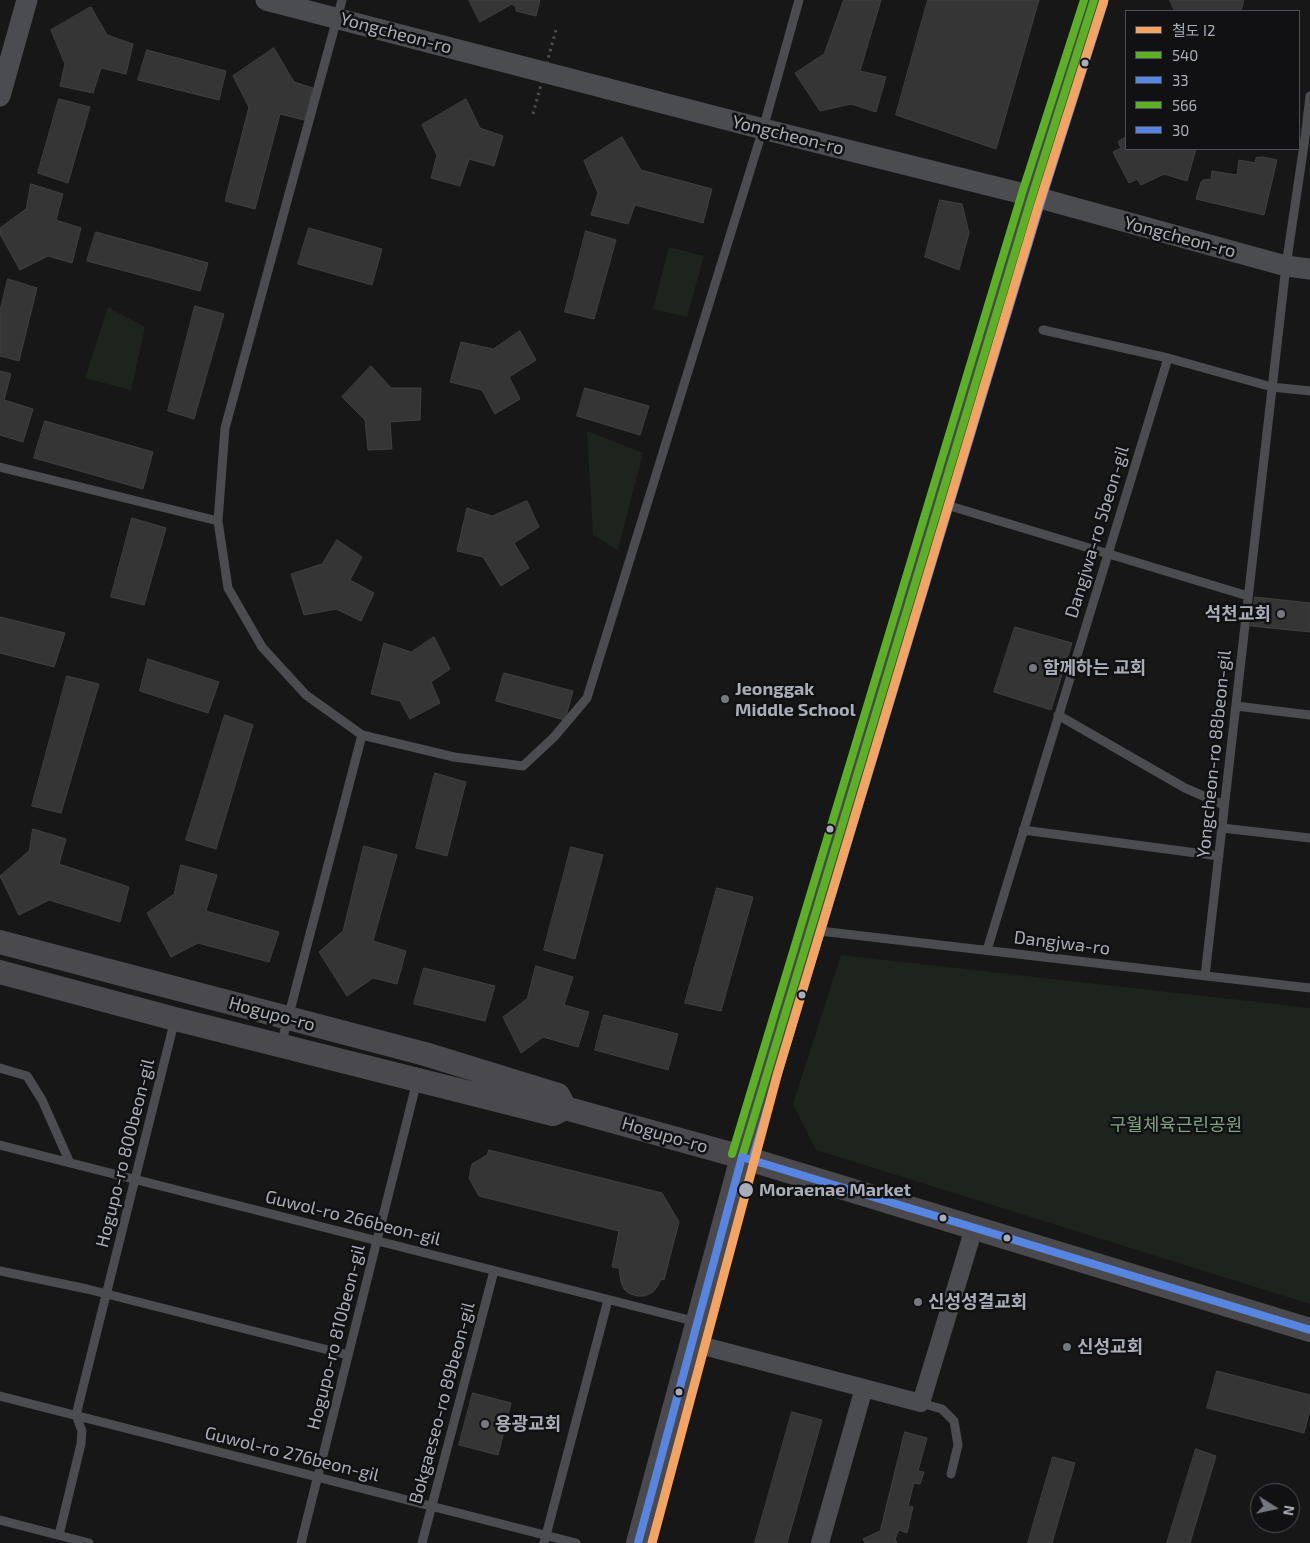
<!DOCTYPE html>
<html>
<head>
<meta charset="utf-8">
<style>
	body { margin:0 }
	#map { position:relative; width:1310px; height:1543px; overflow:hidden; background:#171717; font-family:"Exo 2","Noto Sans KR",sans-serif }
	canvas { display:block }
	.legend { position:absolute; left:1125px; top:10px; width:175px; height:140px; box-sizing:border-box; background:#111113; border:1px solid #4d4f55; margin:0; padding:6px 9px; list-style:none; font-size:15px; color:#a8adb8 }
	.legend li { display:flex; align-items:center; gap:10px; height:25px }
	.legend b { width:25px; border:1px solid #4d4f55 }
	.north { position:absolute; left:1250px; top:1483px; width:50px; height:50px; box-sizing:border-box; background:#111113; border:1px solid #4d4f55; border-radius:50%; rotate:100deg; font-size:14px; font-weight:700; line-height:20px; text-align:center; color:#a8adb8 }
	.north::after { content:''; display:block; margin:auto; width:18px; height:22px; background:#757880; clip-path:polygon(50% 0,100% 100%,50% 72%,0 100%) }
</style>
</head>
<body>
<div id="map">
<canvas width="1310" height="1543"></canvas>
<ul class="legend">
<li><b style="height:6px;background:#f4a462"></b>철도 I2</li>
<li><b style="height:6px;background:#5bb025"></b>540</li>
<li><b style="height:6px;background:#5785e2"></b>33</li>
<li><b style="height:6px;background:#5bb025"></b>566</li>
<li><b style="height:6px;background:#5785e2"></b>30</li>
</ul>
<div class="north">N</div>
</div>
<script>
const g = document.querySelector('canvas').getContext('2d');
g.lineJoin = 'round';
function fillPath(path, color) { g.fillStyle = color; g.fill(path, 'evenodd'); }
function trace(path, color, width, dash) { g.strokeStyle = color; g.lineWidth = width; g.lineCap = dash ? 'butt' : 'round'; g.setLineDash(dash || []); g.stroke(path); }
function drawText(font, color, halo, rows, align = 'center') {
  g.font = font + ' "Exo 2","Noto Sans KR",sans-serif'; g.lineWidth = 5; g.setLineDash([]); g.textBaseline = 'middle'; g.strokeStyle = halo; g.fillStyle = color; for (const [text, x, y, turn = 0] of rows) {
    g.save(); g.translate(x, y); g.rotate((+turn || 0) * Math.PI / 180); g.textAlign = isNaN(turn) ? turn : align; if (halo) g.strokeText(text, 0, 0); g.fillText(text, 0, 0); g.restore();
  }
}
const green = new Path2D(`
	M 669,247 L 704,256 L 687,317 L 653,309 Z
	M 108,307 L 145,327 L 131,390 L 85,378 Z
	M 587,431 L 643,453 L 618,550 L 593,535 Z
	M 841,955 L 1310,1008 L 1310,1304 L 816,1150 L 793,1104 Z`);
const building = new Path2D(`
	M 469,0 L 540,0 L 536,16 L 516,11 L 516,7 L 512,4 L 480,22 Z
	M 844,0 L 881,0 L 860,71 L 886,77 L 876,112 L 851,104 L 820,111 L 795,73 L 824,54 Z
	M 928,0 L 1039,0 L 996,149 L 896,115 Z
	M 1170,0 L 1244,0 L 1241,11 L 1175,11 Z
	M 91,7 L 107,35 L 133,44 L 126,74 L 101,68 L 93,93 L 60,86 L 65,64 L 51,30 Z
	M 274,48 L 294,82 L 313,88 L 304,120 L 280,114 L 255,209 L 225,201 L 249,107 L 233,76 Z
	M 147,50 L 226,71 L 219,100 L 138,80 Z
	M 59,99 L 90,107 L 68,183 L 38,173 Z
	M 466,99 L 480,128 L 503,136 L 494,166 L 469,159 L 460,186 L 431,178 L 437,155 L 422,125 Z
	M 622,137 L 641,170 L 712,189 L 703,223 L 635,205 L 628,224 L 591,215 L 598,193 L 584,161 Z
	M 1126,137 L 1126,149 L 1196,149 L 1187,181 L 1164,174 L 1141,185 L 1137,179 L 1129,183 L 1113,152 L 1121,148 L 1118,142 Z
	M 1263,157 L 1277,160 L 1264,215 L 1196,199 L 1201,182 L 1203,180 L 1211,179 L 1212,171 L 1237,175 L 1239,160 L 1255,163 L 1256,158 Z
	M 31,184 L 63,194 L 56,220 L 81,228 L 72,263 L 48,256 L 20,270 L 0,234 L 0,228 L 26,209 Z
	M 940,200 L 962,204 L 969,233 L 959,270 L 925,257 Z
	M 309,228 L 382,249 L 372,285 L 298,264 Z
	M 586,231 L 616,240 L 594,319 L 565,312 Z
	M 96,232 L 208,263 L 200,291 L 87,261 Z
	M 8,279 L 37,288 L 19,361 L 0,356 L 0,311 Z
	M 195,306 L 224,314 L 194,419 L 168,411 Z
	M 520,331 L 536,360 L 509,377 L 520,399 L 495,414 L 482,390 L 450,382 L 461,342 L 493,349 Z
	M 371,366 L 391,388 L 421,388 L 420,420 L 390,422 L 392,449 L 368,450 L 365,420 L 342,397 Z
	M 0,371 L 11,374 L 4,400 L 33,409 L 23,442 L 0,435 Z
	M 585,388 L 649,406 L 640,435 L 577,416 Z
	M 45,421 L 153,452 L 143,489 L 34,458 Z
	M 527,501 L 539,527 L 514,543 L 529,568 L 501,586 L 483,557 L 457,551 L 467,508 L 492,516 Z
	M 132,518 L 166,528 L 144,605 L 111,597 Z
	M 337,540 L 362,557 L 350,580 L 374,593 L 361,621 L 336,609 L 304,615 L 291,574 L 322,564 Z
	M 1255,597 L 1310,603 L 1310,632 L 1251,626 Z
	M 0,617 L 65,633 L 54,667 L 0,653 Z
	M 1015,627 L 1072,643 L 1051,710 L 994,692 Z
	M 434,637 L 450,669 L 431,682 L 440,703 L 410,719 L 400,701 L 371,694 L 384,643 L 411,652 Z
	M 148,659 L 219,682 L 208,713 L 140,691 Z
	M 504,673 L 573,691 L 565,720 L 496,701 Z
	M 67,676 L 99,684 L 61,813 L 32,806 Z
	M 225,715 L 253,725 L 216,849 L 186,840 Z
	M 435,773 L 466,782 L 447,856 L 416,848 Z
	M 33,829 L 66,839 L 59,864 L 129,887 L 120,922 L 49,900 L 19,915 L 0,876 L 29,851 Z
	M 364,846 L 397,855 L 373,941 L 406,951 L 397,984 L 373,978 L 347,996 L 319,952 L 343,931 Z
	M 571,847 L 603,855 L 575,959 L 544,950 Z
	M 181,865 L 217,875 L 206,911 L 279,932 L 269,962 L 198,943 L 171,957 L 147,913 L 174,894 Z
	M 717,888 L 753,897 L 721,1011 L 685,1003 Z
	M 536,966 L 573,977 L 564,1005 L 589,1012 L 578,1047 L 543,1037 L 521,1053 L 503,1017 L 527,999 Z
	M 424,968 L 495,986 L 485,1021 L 414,1004 Z
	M 604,1015 L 678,1034 L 668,1070 L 595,1050 Z
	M 489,1150 L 662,1193 L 679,1222 L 664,1280 L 661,1279 L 657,1287 L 653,1292 L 645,1296 L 637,1296 L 628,1293 L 624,1289 L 621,1282 L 619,1268 L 612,1267 L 619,1231 L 479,1196 L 469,1178 L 472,1164 L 487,1155 Z
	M 1217,1371 L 1310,1395 L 1310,1410 L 1304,1433 L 1207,1408 Z
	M 473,1393 L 511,1403 L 498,1455 L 459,1445 Z
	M 792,1412 L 822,1420 L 787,1543 L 755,1543 Z
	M 905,1432 L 927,1438 L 918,1471 L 924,1472 L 920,1484 L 914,1483 L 908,1506 L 913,1507 L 907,1533 L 899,1530 L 895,1539 L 897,1543 L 865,1543 L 863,1539 L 880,1531 Z
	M 1196,1449 L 1216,1456 L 1190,1543 L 1167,1543 Z
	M 1053,1457 L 1075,1463 L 1052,1543 L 1028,1543 Z`);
const service = new Path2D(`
	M 342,0 L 225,428 L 218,521 L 228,588 L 262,647 L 306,695 L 362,735 L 454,757 L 523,766 L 554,737 L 587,698 L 763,129 L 799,0
	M 1043,330 L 1168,358 L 1272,387 L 1310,391
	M 0,467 L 218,521
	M 940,503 L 1248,596
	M 1236,706 L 1310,715
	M 1058,715 L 1185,788 L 1224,805
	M 1222,828 L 1310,838
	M 1023,830 L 1219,856
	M 811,930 L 1310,988
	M 987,950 L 1168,358
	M 1205,976 L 1286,266 L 1305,138 L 1310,96
	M 281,1045 L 362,735
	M 0,1068 L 27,1076 L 42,1100 L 70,1163
	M 0,1145 L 697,1322
	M 0,1271 L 87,1289 L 348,1355
	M 0,1396 L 576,1543
	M 921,1403 L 942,1409 L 954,1421 L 958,1445 L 951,1474
	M 0,1520 L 89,1543
	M 59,1535 L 81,1444 L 82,1431 L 76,1415 L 175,1019
	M 301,1543 L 417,1081
	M 422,1543 L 494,1271
	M 544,1543 L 608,1300`);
const minor = new Path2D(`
	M 692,1343 L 921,1403 L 974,1228
	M 820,1543 L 864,1388`);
const tertiary = new Path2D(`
	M 266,0 L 763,129 L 1032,196 L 1286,266 L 1310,269
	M 0,96 L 27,0`);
const secondary = new Path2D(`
	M 0,942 L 425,1054 L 558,1095 L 565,1108
	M 0,972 L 175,1019 L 553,1114 L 565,1108 L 742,1157 L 1310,1330
	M 638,1543 L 742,1157 L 1032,196 L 1094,0`);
const pathBridge = new Path2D(`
	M 533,114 L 557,26`);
const bus1 = new Path2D(`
	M 742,1157 L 1032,196 L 1094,0`);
const bus2 = new Path2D(`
	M 752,1160 L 1042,199 L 1104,3`);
const bus3 = new Path2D(`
	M 732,1154 L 1022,193 L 1084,0`);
const bus4 = new Path2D(`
	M 742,1157 L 1310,1330
	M 638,1543 L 742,1157`);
const rail1 = new Path2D(`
	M 652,1543 L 778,1072 L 1038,207 L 1104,0`);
const markers = [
	[1085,63,4.5,"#a8adb8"],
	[1281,614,5,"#757880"],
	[1033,668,5,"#757880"],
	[725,699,5,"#757880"],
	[830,829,4.5,"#a8adb8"],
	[802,995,4.5,"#a8adb8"],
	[746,1190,8,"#a8adb8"],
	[943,1218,4.5,"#a8adb8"],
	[1007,1238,4.5,"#a8adb8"],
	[918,1302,5,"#757880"],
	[1067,1347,5,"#757880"],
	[679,1392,4.5,"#a8adb8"],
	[485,1424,5,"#757880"]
];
const streetNames = [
	["Yongcheon-ro",396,33,15],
	["Yongcheon-ro",788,135,14],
	["Yongcheon-ro",1180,237,15],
	["Dangjwa-ro 5beon-gil",1097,532,-73],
	["Yongcheon-ro 88beon-gil",1214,754,-84],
	["Dangjwa-ro",1062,943,7],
	["Hogupo-ro",272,1014,15],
	["Hogupo-ro",665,1135,16],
	["Hogupo-ro 800beon-gil",125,1153,-76],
	["Guwol-ro 266beon-gil",353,1218,14],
	["Hogupo-ro 810beon-gil",336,1337,-76],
	["Bokgaeseo-ro 89beon-gil",442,1403,-75],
	["Guwol-ro 276beon-gil",292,1454,14]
];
const poiNames = [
	["석천교회",1271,614,"right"],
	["함께하는 교회",1043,668],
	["Jeonggak",735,689],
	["Middle School",735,710],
	["신성성결교회",928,1302],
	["신성교회",1077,1347],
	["용광교회",495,1424]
];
const parkNames = [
	["구월체육근린공원",1176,1125]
];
const stopNames = [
	["Moraenae Market",759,1190]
];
fillPath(green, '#1d241e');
fillPath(building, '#353536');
trace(building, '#3f4043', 1);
trace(service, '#4b4c50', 9);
trace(minor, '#4b4c50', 18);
trace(tertiary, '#4b4c50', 21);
trace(secondary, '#4a4a4e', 24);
trace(pathBridge, '#4d4e52', 3, [2.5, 4]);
trace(bus1, '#5bb025', 8);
trace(bus2, '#5785e2', 8);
trace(bus3, '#5bb025', 8);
trace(bus4, '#5785e2', 8);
trace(rail1, '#f4a462', 9);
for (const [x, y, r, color] of markers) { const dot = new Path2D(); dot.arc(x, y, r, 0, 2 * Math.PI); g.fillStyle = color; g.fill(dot); trace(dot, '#111113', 2); }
drawText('18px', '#a8adb8', '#111113', streetNames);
drawText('bold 18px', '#a8adb8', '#111113', poiNames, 'left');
drawText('18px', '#7fa381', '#111113', parkNames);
drawText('bold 18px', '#a8adb8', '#111113', stopNames, 'left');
</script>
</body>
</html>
